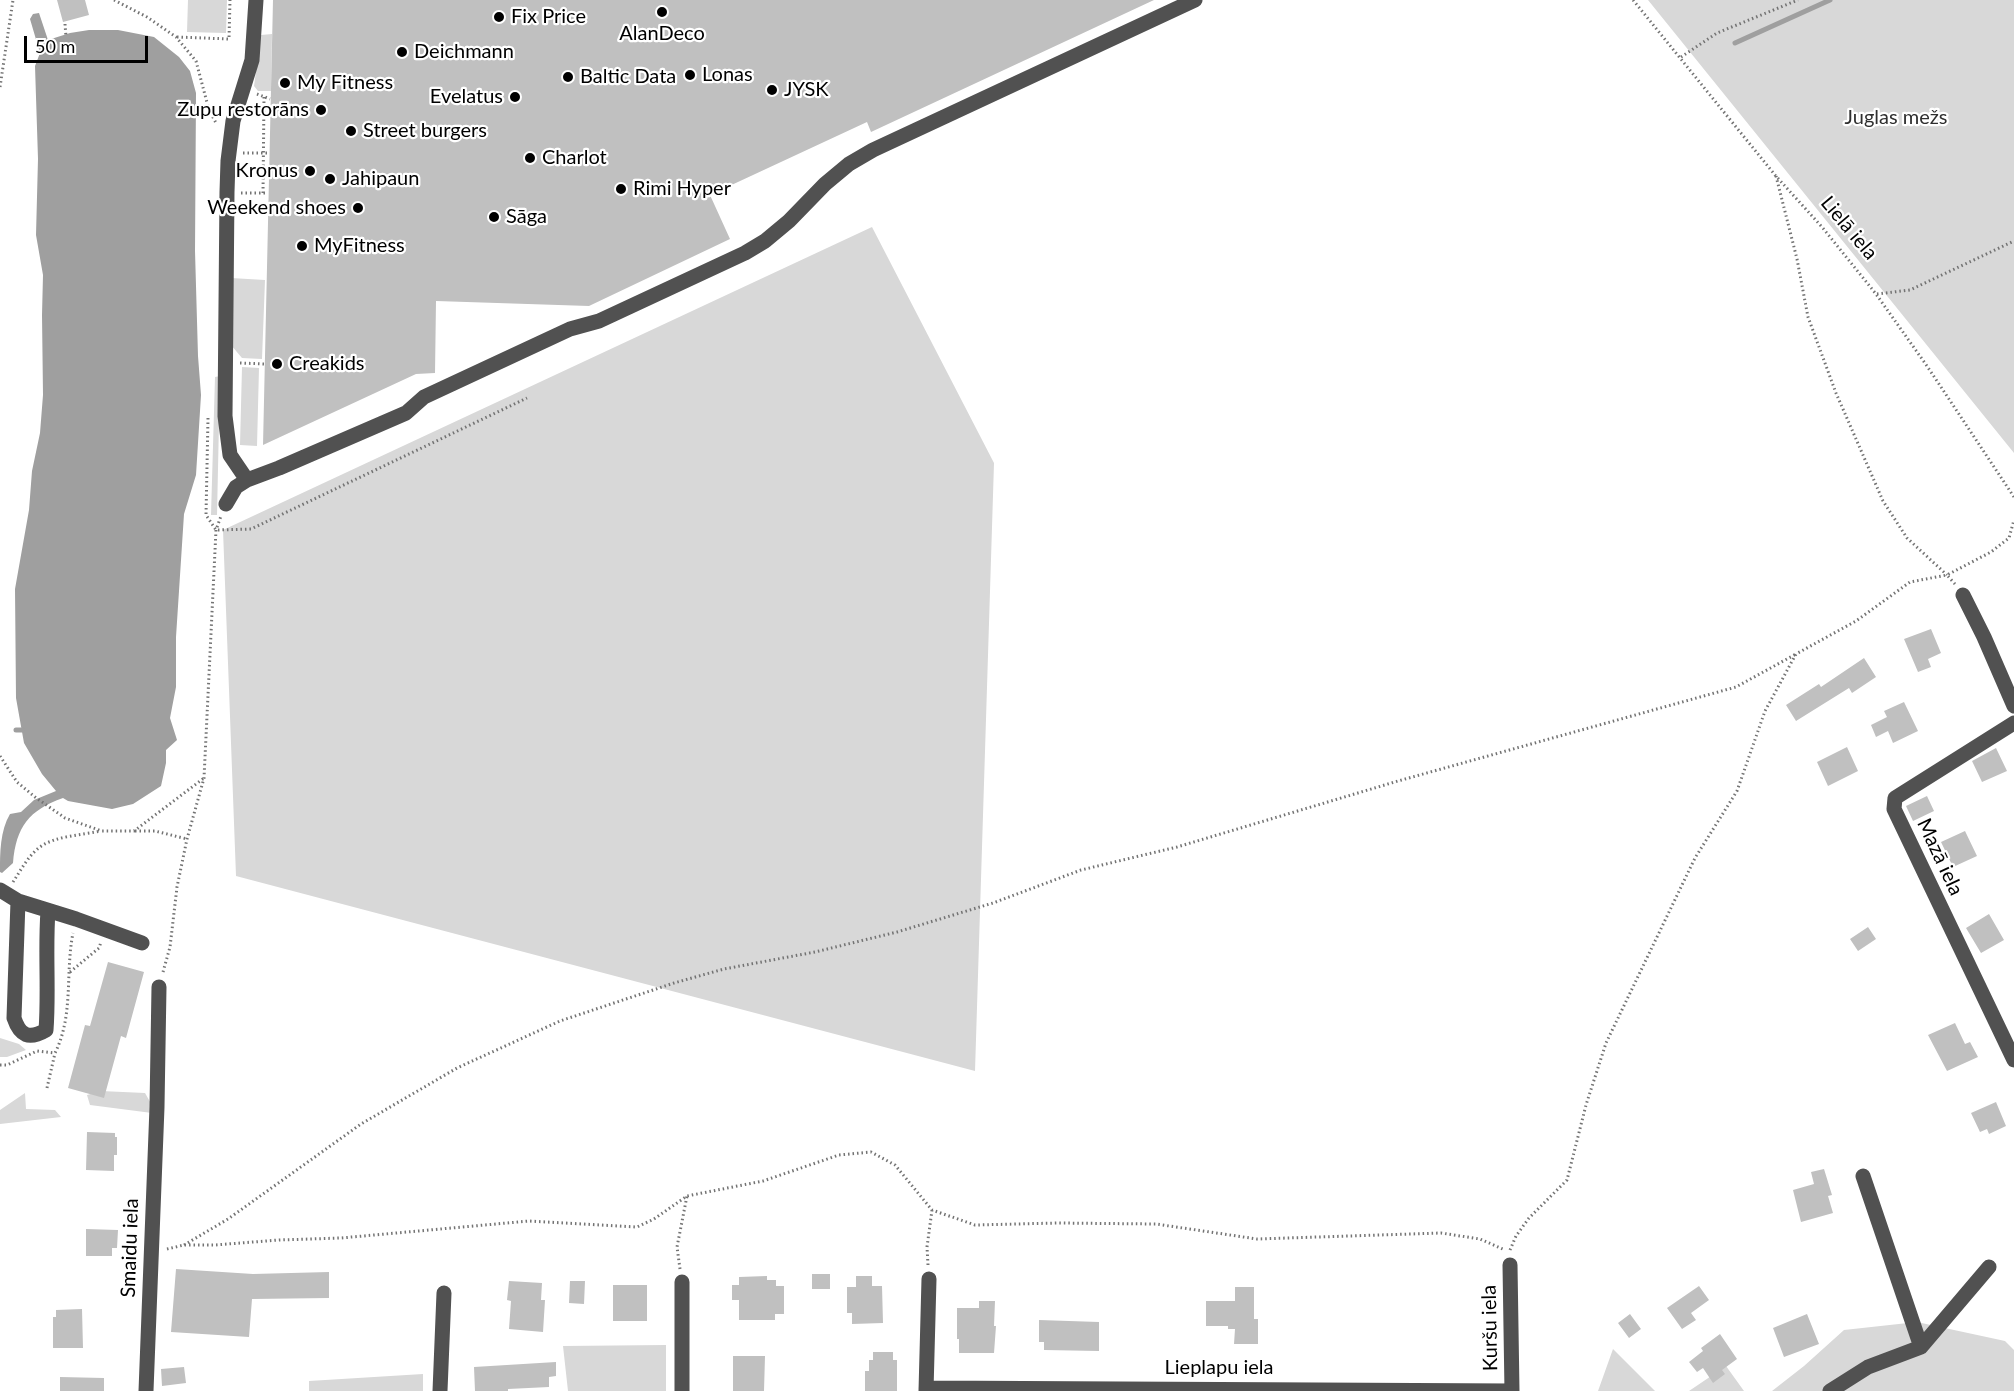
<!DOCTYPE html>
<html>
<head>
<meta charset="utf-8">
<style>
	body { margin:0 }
	#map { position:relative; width:2014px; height:1391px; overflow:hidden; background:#fff; font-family:Lato,sans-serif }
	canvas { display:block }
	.scale { position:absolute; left:24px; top:36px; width:124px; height:27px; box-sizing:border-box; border:3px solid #000; border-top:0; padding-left:8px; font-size:18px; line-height:21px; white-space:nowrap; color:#000; -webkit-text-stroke:4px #fff; paint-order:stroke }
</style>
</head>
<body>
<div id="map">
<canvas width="2014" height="1391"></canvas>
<div class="scale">50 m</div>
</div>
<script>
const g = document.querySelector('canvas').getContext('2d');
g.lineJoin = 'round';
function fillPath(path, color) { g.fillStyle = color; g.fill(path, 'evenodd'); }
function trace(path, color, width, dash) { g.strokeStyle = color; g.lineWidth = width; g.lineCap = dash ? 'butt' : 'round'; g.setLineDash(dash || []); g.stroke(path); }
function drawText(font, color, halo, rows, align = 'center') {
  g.font = font + ' Lato,sans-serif'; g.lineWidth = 4.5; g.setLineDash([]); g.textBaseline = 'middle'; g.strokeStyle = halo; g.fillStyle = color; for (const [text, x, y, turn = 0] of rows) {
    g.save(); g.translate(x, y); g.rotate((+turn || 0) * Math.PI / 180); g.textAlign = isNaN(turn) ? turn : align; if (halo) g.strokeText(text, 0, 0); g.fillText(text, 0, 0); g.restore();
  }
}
const green = new Path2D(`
	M 188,0 L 227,0 L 226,33 L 187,32 Z
	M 1648,0 L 2014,0 L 2014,453 Z
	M 272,34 L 271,91 L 258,91 L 254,86 L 261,35 Z
	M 872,227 L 994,463 L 975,1071 L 236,876 L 223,530 Z
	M 231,278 L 265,280 L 262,359 L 242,358 L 231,345 Z
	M 242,367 L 259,368 L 257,446 L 240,445 Z
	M 220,376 L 217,515 L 211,515 L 215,377 Z
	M 0,1038 L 19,1044 L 26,1050 L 7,1057 L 0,1057 Z
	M 101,1091 L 145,1093 L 153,1107 L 152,1113 L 90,1105 L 87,1095 Z
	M 25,1093 L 26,1109 L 55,1110 L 61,1117 L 0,1124 L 0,1110 Z
	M 1917,1322 L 2005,1341 L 2014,1350 L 2014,1391 L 1772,1391 L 1804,1366 L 1844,1330 Z
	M 666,1345 L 666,1391 L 568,1391 L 563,1346 Z
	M 1613,1349 L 1655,1391 L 1598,1391 Z
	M 1726,1366 L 1744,1391 L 1689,1391 Z
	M 423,1374 L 423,1391 L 309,1391 L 309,1381 Z`);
const water = new Path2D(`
	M 39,13 L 48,40 L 70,33 L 89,30 L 118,30 L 154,37 L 179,57 L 190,71 L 196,93 L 195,251 L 198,356 L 201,395 L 196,475 L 184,514 L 176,637 L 176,687 L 170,718 L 177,740 L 166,750 L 166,763 L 161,786 L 133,804 L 112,809 L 68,801 L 63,798 C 29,810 16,827 13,863 L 2,873 L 0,872 C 0,853 0,831 10,814 L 21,812 L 34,800 L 56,791 L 42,774 L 24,743 L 16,698 L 15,589 L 29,510 L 32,471 L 40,433 L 43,395 L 42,315 L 43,275 L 36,235 L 38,159 L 35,66 L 40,53 L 30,19 L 33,14 Z`);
const stream = new Path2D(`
	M 1735,43 L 1830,0
	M 16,730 L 22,730`);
const building = new Path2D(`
	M 57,0 L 85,0 L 89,15 L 63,22 Z
	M 273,0 L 1154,0 L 871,132 L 867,122 L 710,195 L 730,239 L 589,306 L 436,301 L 435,373 L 416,374 L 263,445 Z
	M 1931,629 L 1941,653 L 1928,659 L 1931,667 L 1918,672 L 1904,639 Z
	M 1864,658 L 1876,677 L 1852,693 L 1849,688 L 1796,721 L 1786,705 L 1819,684 L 1821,687 Z
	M 1904,702 L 1918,731 L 1893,743 L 1888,731 L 1876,737 L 1871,725 L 1887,717 L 1884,711 Z
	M 1847,747 L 1858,771 L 1828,786 L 1817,762 Z
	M 1996,748 L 2007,771 L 1982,782 L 1972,761 Z
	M 1927,796 L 1934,811 L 1913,821 L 1906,806 Z
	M 1965,831 L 1977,856 L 1953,867 L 1941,842 Z
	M 1989,914 L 2004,940 L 1981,953 L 1966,928 Z
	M 1868,927 L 1876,939 L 1858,951 L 1850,939 Z
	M 108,962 L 144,972 L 126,1038 L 121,1036 L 104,1098 L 68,1088 L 85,1025 L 90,1026 Z
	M 1955,1023 L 1965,1044 L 1970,1042 L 1978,1057 L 1947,1071 L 1928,1035 Z
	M 1996,1102 L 2006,1126 L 1989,1134 L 1987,1129 L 1980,1132 L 1971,1113 Z
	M 87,1132 L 115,1133 L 115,1137 L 117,1137 L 117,1155 L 114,1155 L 114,1171 L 86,1170 Z
	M 1824,1169 L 1832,1195 L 1828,1196 L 1833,1213 L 1801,1222 L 1793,1190 L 1814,1184 L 1811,1172 Z
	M 86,1229 L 118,1230 L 117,1248 L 112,1248 L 112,1256 L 86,1256 Z
	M 176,1269 L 253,1274 L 329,1272 L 329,1298 L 252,1299 L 249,1337 L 171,1332 Z
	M 812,1274 L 830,1274 L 830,1289 L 812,1289 Z
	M 767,1276 L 767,1280 L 776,1280 L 776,1286 L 784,1286 L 784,1314 L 775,1314 L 775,1320 L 739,1320 L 739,1300 L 732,1300 L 732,1285 L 739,1285 L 739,1277 Z
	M 856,1276 L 872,1276 L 872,1286 L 882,1286 L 883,1323 L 852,1324 L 852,1313 L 847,1313 L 847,1287 L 856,1287 Z
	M 509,1281 L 542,1283 L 541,1300 L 545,1300 L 543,1332 L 509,1329 L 511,1301 L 507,1300 Z
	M 570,1281 L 585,1281 L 584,1304 L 569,1303 Z
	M 613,1285 L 647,1285 L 647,1321 L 613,1321 Z
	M 1699,1286 L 1709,1300 L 1691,1313 L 1696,1320 L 1682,1329 L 1667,1308 Z
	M 1235,1287 L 1254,1287 L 1254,1319 L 1258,1319 L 1258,1344 L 1234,1344 L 1235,1329 L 1228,1329 L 1228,1326 L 1206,1326 L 1206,1301 L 1235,1301 Z
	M 979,1301 L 995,1301 L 994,1326 L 996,1326 L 994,1353 L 959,1353 L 959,1339 L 957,1339 L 957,1308 L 979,1308 Z
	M 82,1309 L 83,1348 L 53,1348 L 53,1317 L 56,1317 L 56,1310 Z
	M 1630,1314 L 1641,1329 L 1629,1338 L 1618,1323 Z
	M 1807,1314 L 1819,1344 L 1784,1357 L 1773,1328 Z
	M 1039,1320 L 1099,1322 L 1099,1351 L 1044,1350 L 1044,1342 L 1039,1342 Z
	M 1720,1334 L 1737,1359 L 1722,1370 L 1725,1374 L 1713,1383 L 1703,1368 L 1697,1372 L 1689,1362 L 1703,1351 L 1701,1348 Z
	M 873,1352 L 893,1352 L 893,1360 L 897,1360 L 897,1391 L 865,1391 L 865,1371 L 869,1371 L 869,1360 L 873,1360 Z
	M 733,1356 L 765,1356 L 764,1391 L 733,1391 Z
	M 556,1362 L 556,1376 L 549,1377 L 549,1387 L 508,1389 L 508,1391 L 475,1391 L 474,1367 Z
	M 184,1367 L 186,1383 L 162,1386 L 161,1369 Z
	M 60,1377 L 104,1378 L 104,1391 L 60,1391 Z`);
const path = new Path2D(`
	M 114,0 L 147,17 L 176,37 L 196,61 L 209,110 L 216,123
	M 1633,0 L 1775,175 L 1822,227 L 1876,294 L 1927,366 L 2014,497
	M 65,24 L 66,37
	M 177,37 L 229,39 L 230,0
	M 1681,57 L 1717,33 L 1798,0
	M 0,87 L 13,0
	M 257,94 L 270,99
	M 243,153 L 269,153
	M 1776,176 L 1797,259 L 1808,317 L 1836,393 L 1883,501 L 1907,538 L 1947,575
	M 241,193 L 268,193
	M 263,193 L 264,97
	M 1877,294 L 1910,290 L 2014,241
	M 240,363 L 265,364
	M 208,418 L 206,515 L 216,530 L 251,529 L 527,398
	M 1955,584 L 1947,575 L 1991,552 L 2009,538 L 2014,520
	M 0,756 L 17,782 L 35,797 L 65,818 L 102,831 L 134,831 L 204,778
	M 135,831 L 155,831 L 187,839
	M 13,882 C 21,870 28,856 40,847 C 55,836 82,835 101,831
	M 70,972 L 99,948 L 101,942
	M 163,972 L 170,947 L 177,887 L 187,839 L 204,778 L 216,530 L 221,516
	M 0,1065 L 7,1065 L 37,1051 L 55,1053 C 74,1015 65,973 73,933
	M 47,1088 L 55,1053
	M 184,1245 L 228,1219 L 361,1124 L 457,1068 L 560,1021 L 674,983 L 724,969 L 815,952 L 897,932 L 993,903 L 1081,870 L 1177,847 L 1398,781 L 1736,687 L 1796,654
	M 167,1249 L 184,1245 L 215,1245 L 279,1240 L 341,1238 L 529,1221 L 637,1227 L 654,1219 L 687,1196 L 763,1181 L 839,1155 L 871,1152 L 895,1165 L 932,1210 L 975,1225 L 1058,1223 L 1156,1224 L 1257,1239 L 1441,1233 L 1480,1239 L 1505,1250
	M 1510,1250 L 1516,1236 L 1529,1218 L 1567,1180 L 1586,1105 L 1606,1043 L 1695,858 L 1737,791 L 1765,711 L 1796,654 L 1856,621 L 1910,582 L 1947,575
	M 928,1265 L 927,1247 L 932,1210
	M 680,1269 L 677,1247 L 687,1196`);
const minor = new Path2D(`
	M 256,0 L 252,60 L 233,121 L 228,161 L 227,192 L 225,416 L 230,455 L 247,480 L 279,468 L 406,413 L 424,397 L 570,329 L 599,321 L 745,253 L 765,241 L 789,221 L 825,184 L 849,164 L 873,150 L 1195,0
	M 226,504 L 236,487 L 247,480
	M 1963,595 L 1984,637 L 2014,706
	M 2014,723 L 1895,798 L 1894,809 L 2014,1060
	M 0,890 L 18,901 L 76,919 L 142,943
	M 18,901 L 14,1018 C 20,1036 29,1040 46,1030 C 49,991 45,951 48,911
	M 1863,1176 L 1921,1347
	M 1510,1265 L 1512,1391
	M 926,1388 L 1512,1391
	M 146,1391 L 157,1107 L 159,987
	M 440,1391 L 444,1293
	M 682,1391 L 682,1282
	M 926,1391 L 929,1279
	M 1830,1391 L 1868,1367 L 1921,1347 L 1989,1267`);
const markers = [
	[662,12,6,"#000"],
	[499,17,6,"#000"],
	[402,52,6,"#000"],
	[690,75,6,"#000"],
	[568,77,6,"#000"],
	[285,83,6,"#000"],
	[772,90,6,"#000"],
	[515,97,6,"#000"],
	[321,110,6,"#000"],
	[351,131,6,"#000"],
	[530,158,6,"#000"],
	[310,171,6,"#000"],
	[330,179,6,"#000"],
	[621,189,6,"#000"],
	[358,208,6,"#000"],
	[494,217,6,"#000"],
	[302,246,6,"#000"],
	[277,364,6,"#000"]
];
const poiNames = [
	["Fix Price",511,17],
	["AlanDeco",662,34,"center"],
	["Deichmann",414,52],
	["Lonas",702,75],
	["Baltic Data",580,77],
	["My Fitness",297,83],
	["JYSK",784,90],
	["Evelatus",503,97,"right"],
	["Zupu restorāns",309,110,"right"],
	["Street burgers",363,131],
	["Charlot",542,158],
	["Kronus",298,171,"right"],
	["Jahipaun",342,179],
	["Rimi Hyper",633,189],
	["Weekend shoes",346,208,"right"],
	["Sāga",506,217],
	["MyFitness",314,246],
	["Creakids",289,364]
];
const parkNames = [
	["Juglas mežs",1896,118]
];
const streetNames = [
	["Lielā iela",1849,228,50],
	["Mazā iela",1940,857,65],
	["Smaidu iela",130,1248,-88],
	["Kuršu iela",1490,1328,-91],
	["Lieplapu iela",1219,1368]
];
fillPath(green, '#d8d8d8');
fillPath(water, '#9f9f9f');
trace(stream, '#9f9f9f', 5);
fillPath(building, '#c0c0c0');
trace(path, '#737373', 3, [1.5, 3]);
trace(minor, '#515151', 15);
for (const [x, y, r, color] of markers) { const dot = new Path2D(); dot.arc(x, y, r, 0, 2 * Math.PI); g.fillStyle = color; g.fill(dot); trace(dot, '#fff', 2); }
drawText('20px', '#000', '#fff', poiNames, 'left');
drawText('20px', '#2f2f2f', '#fff', parkNames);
drawText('20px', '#000', '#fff', streetNames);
</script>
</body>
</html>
